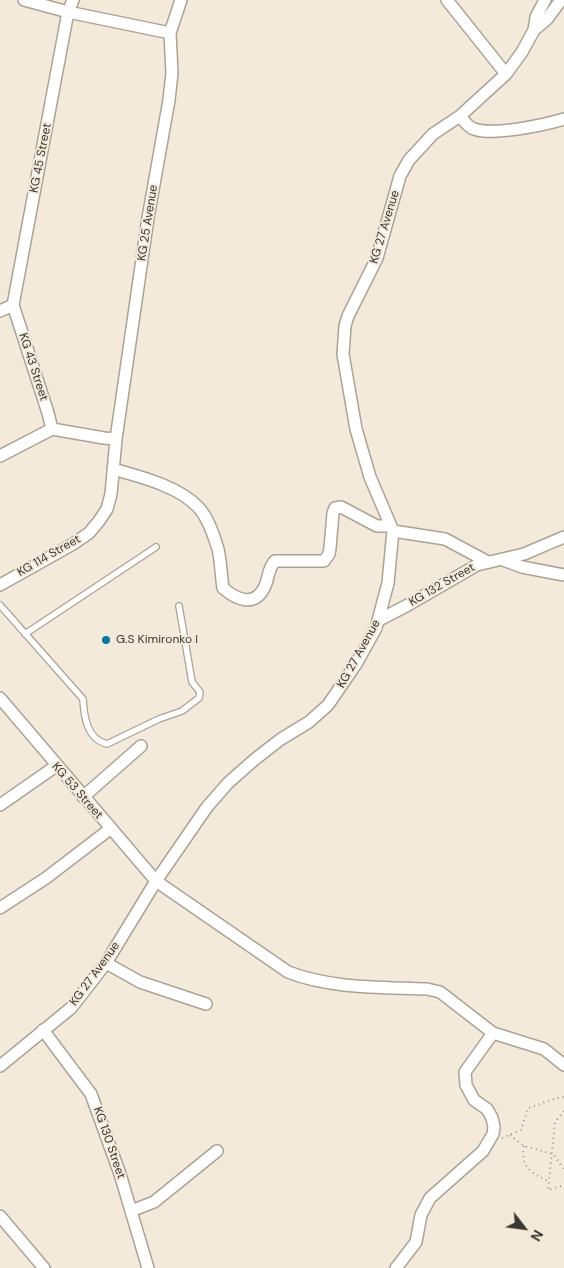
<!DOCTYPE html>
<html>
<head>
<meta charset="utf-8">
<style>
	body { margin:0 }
	#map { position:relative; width:564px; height:1268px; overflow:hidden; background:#f3eadb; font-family:"DM Sans",sans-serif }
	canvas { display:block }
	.north { position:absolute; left:499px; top:1203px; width:50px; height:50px; -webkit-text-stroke:4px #f3eadb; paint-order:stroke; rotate:120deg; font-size:14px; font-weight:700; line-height:20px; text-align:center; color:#3a3731 }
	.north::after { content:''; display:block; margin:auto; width:18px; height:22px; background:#3a3731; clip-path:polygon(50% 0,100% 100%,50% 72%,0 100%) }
</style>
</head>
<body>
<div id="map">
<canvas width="564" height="1268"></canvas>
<div class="north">N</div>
</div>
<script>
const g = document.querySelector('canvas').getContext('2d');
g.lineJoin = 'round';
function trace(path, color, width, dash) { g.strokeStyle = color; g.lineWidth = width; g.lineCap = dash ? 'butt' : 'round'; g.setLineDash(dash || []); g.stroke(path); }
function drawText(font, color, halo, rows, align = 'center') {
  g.font = font + ' "DM Sans",sans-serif'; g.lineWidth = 4; g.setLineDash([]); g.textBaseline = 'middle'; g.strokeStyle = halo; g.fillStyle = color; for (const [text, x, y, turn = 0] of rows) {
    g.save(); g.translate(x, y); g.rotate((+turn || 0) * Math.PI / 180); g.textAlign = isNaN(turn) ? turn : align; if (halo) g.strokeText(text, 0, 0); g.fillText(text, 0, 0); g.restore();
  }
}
const path = new Path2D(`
	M 564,1111 L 555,1122 L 548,1190 L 564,1185
	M 510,1135 L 524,1146 L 553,1154 L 564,1169
	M 502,1138 L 521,1130 L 528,1108 C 540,1105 551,1098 564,1097
	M 524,1146 C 520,1169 532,1172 549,1182`);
const lane = new Path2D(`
	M 0,605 L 83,699 C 84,717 87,739 107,744 L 159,719 L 182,711 L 199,698 L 200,692 L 192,682 L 179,606
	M 25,634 L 156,547`);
const street = new Path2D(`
	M 447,0 L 506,74
	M 534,30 L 547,19 L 561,0
	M 170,33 L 181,0
	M 460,116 C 464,121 468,127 474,129 C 494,136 544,125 564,119
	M 0,311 L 13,305
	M 52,429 L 48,413 L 13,305 L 68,12 L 73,0
	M 0,456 L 52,429 L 104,438 L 116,439 L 148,218 L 169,100 L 172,73 L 170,33 L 68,12 L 24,0
	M 113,469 C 141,477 178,486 198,507 C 208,517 214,536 218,549 C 221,562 221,575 223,588 C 237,600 255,608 265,586 C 269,577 268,568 275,561 L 324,561 L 329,554 L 330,548 L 333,513 L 335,508 L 341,507 L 377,526 L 391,526
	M 393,531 L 445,539 L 488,562
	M 503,560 L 522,567 L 564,575
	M 0,585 L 73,544 L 89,533 L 99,521 L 107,509 L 111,494 L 116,439
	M 379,620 L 408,605 L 477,565 L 524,554 L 564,537
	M 0,698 L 156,881 L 288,972 C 332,989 381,987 427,989 L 440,992 L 493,1033 L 544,1049 L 564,1065
	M 83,797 L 141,746
	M 0,805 L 56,766
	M 0,908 L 46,878 L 110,829
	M 106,963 L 140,982 L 206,1004
	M 43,1030 L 91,1094 L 120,1174 L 148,1268
	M 0,1066 L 71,1008 L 106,963 L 156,881 L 207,807 L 228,783 L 254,760 L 281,739 L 309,722 L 328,705 L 356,664 L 376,628 L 388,583 L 393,531 L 370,477 L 356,429 L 343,354 L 345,326 L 348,316 L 377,258 L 400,176 L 409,160 L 433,134 L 460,116 L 506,74 L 522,52 L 534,30 L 536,17 L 545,0
	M 131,1211 L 154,1202 L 217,1151
	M 0,1216 L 44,1268
	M 396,1268 L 416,1242 L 421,1215 L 430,1198 L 483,1151 L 493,1134 L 494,1127 L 492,1118 L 487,1109 L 474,1100 L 466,1085 L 465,1072 L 493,1033`);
const markers = [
	[106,640,5,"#0778a2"]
];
const streetNames = [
	["KG 45 Street",41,158,-79],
	["KG 25 Avenue",148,223,-81],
	["KG 27 Avenue",385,227,-73],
	["KG 43 Street",33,367,72],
	["KG 114 Street",49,556,-30],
	["KG 132 Street",442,585,-30],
	["KG 27 Avenue",359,654,-61],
	["KG 53 Street",77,791,49],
	["KG 27 Avenue",95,974,-54],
	["KG 130 Street",109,1143,71]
];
const poiNames = [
	["G.S Kimironko I",116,640]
];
trace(lane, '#aba394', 8);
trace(street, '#aba394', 14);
trace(path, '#9b948a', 2, [1, 4]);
trace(lane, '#fff', 5.5);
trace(street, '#fff', 11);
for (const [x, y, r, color] of markers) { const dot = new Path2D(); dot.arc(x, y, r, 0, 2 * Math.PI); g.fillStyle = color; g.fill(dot); trace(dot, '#f3eadb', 2); }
drawText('12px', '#3a3731', '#f3eadb', streetNames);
drawText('12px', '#3a3731', '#f3eadb', poiNames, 'left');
</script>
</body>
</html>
